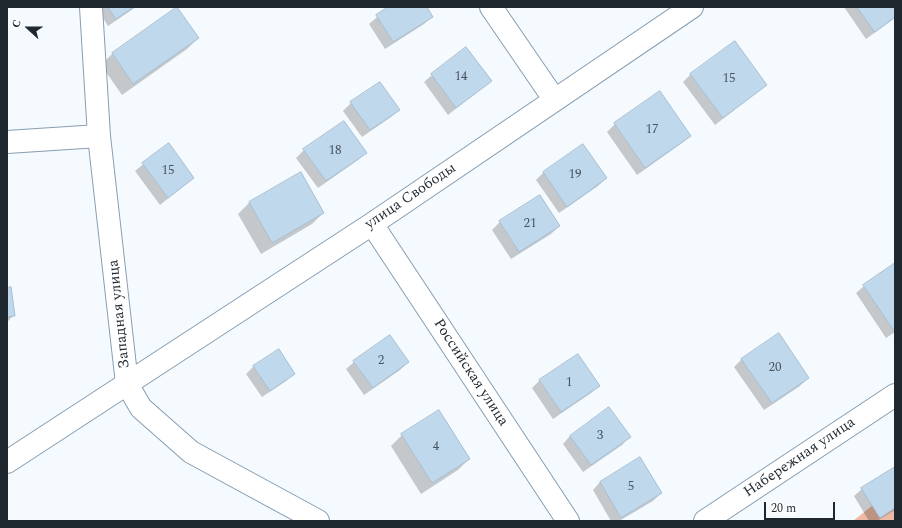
<!DOCTYPE html>
<html>
<head>
<meta charset="utf-8">
<style>
	body { margin:0 }
	#map { position:relative; width:902px; height:528px; overflow:hidden; background:#f5fafe; font-family:Spectral,serif }
	canvas { display:block }
	.frame { position:absolute; inset:0; border:8px solid #1f282f; pointer-events:none }
	.north { position:absolute; left:8px; top:8px; width:40px; height:40px; -webkit-text-stroke:3px #fff; paint-order:stroke; rotate:291deg; font-size:11px; font-weight:700; line-height:16px; text-align:center; color:#1f282f }
	.north::after { content:''; display:block; margin:auto; width:14px; height:18px; background:#1f282f; clip-path:polygon(50% 0,100% 100%,50% 72%,0 100%) }
	.scale { position:absolute; left:764px; top:502px; width:71px; height:18px; box-sizing:border-box; border:2px solid #1f282f; border-top:0; padding-left:5px; font-size:12px; line-height:14px; white-space:nowrap; color:#1f282f; -webkit-text-stroke:3px #fff; paint-order:stroke }
</style>
</head>
<body>
<div id="map">
<canvas width="902" height="528"></canvas>
<div class="frame"></div>
<div class="north">С</div>
<div class="scale">20 m</div>
</div>
<script>
const g = document.querySelector('canvas').getContext('2d');
g.lineJoin = 'round';
function fillPath(path, color) { g.fillStyle = color; g.fill(path, 'evenodd'); }
function trace(path, color, width, dash) { g.strokeStyle = color; g.lineWidth = width; g.lineCap = dash ? 'butt' : 'round'; g.setLineDash(dash || []); g.stroke(path); }
function drawText(font, color, halo, rows, align = 'center') {
  g.font = font + ' Spectral,serif'; g.lineWidth = 3; g.setLineDash([]); g.textBaseline = 'middle'; g.strokeStyle = halo; g.fillStyle = color; for (const [text, x, y, turn = 0] of rows) {
    g.save(); g.translate(x, y); g.rotate((+turn || 0) * Math.PI / 180); g.textAlign = isNaN(turn) ? turn : align; if (halo) g.strokeText(text, 0, 0); g.fillText(text, 0, 0); g.restore();
  }
}
const green = new Path2D(`
	M 895,496 L 895,521 L 853,521 L 883,497 Z`);
const shadow = new Path2D(`
	M 96,7 L 136,7 L 108,26 Z
	M 389,7 L 425,7 L 432,17 L 424,24 L 385,49 L 369,24 Z
	M 844,7 L 895,7 L 895,18 L 866,39 Z
	M 177,8 L 198,38 L 187,49 L 122,95 L 101,65 L 112,54 Z
	M 691,74 L 766,85 L 715,125 L 683,82 Z
	M 432,75 L 490,81 L 448,115 L 424,82 Z
	M 351,103 L 398,110 L 391,117 L 362,137 L 343,111 Z
	M 615,124 L 690,136 L 682,143 L 637,175 L 607,132 Z
	M 168,144 L 193,178 L 160,205 L 135,171 Z
	M 304,150 L 365,153 L 358,160 L 318,188 L 296,158 Z
	M 544,172 L 606,178 L 598,186 L 559,213 L 536,180 Z
	M 300,173 L 323,213 L 312,224 L 261,254 L 238,214 L 249,203 Z
	M 500,222 L 559,226 L 551,234 L 511,259 L 492,230 Z
	M 895,264 L 895,332 L 886,338 L 856,293 L 864,286 Z
	M 7,289 L 14,315 L 7,322 Z
	M 742,359 L 808,378 L 800,386 L 764,410 L 734,367 Z
	M 354,362 L 408,362 L 400,370 L 364,395 L 346,369 Z
	M 254,366 L 294,373 L 286,381 L 262,397 L 246,374 Z
	M 540,380 L 599,386 L 591,393 L 553,419 L 532,388 Z
	M 402,435 L 469,459 L 458,470 L 421,494 L 391,446 Z
	M 570,436 L 629,437 L 622,445 L 583,472 L 563,444 Z
	M 640,458 L 661,493 L 653,501 L 619,521 L 611,521 L 593,490 L 600,482 Z
	M 895,468 L 895,510 L 877,521 L 869,521 L 854,496 L 862,489 Z`);
const building = new Path2D(`
	M 108,7 L 134,7 L 116,19 Z
	M 177,7 L 199,38 L 133,84 L 112,53 Z
	M 388,7 L 427,7 L 433,17 L 393,42 L 376,15 Z
	M 857,7 L 895,7 L 895,17 L 875,32 Z
	M 735,41 L 767,85 L 723,118 L 690,74 Z
	M 466,47 L 492,81 L 456,108 L 431,74 Z
	M 380,82 L 400,110 L 370,130 L 350,102 Z
	M 660,91 L 691,136 L 645,168 L 614,123 Z
	M 344,121 L 367,153 L 326,181 L 303,149 Z
	M 169,143 L 194,178 L 168,198 L 142,163 Z
	M 583,144 L 607,178 L 567,207 L 543,172 Z
	M 301,172 L 324,213 L 272,243 L 249,202 Z
	M 540,195 L 560,226 L 519,252 L 499,221 Z
	M 895,263 L 895,330 L 894,331 L 863,285 Z
	M 11,287 L 15,316 L 7,317 L 7,288 Z
	M 779,333 L 809,378 L 772,403 L 741,359 Z
	M 390,335 L 409,362 L 373,388 L 353,361 Z
	M 279,349 L 295,374 L 270,391 L 253,366 Z
	M 578,354 L 600,386 L 561,412 L 539,380 Z
	M 609,407 L 631,437 L 591,465 L 570,436 Z
	M 439,410 L 470,459 L 432,483 L 401,434 Z
	M 640,457 L 662,493 L 621,518 L 600,482 Z
	M 895,467 L 895,508 L 880,518 L 861,488 Z`);
const minor = new Path2D(`
	M 91,7 L 99,136 L 127,384 L 141,408 L 191,452 L 318,521
	M 491,7 L 554,99
	M 7,142 L 99,136
	M 372,224 L 568,521
	M 7,462 L 372,224 L 692,7
	M 705,521 L 895,395`);
const numberNames = [
	["14",461,77],
	["15",729,79],
	["17",652,130],
	["18",335,151],
	["15",168,171],
	["19",575,175],
	["21",530,224],
	["2",381,361],
	["20",775,368],
	["1",569,383],
	["3",600,436],
	["4",436,447],
	["5",631,487]
];
const streetNames = [
	["улица Свободы",411,197,-34],
	["Западная улица",120,314,-96],
	["Российская улица",470,373,57],
	["Набережная улица",800,458,-34]
];
fillPath(green, '#edbaa5');
fillPath(shadow, '#0003');
fillPath(building, '#c0d8ec');
trace(building, '#a7bed2', 1);
trace(minor, '#879db0', 24);
trace(minor, '#fff', 22);
drawText('13px', '#47545e', null, numberNames);
drawText('15px', '#1f282f', '#fff', streetNames);
</script>
</body>
</html>
